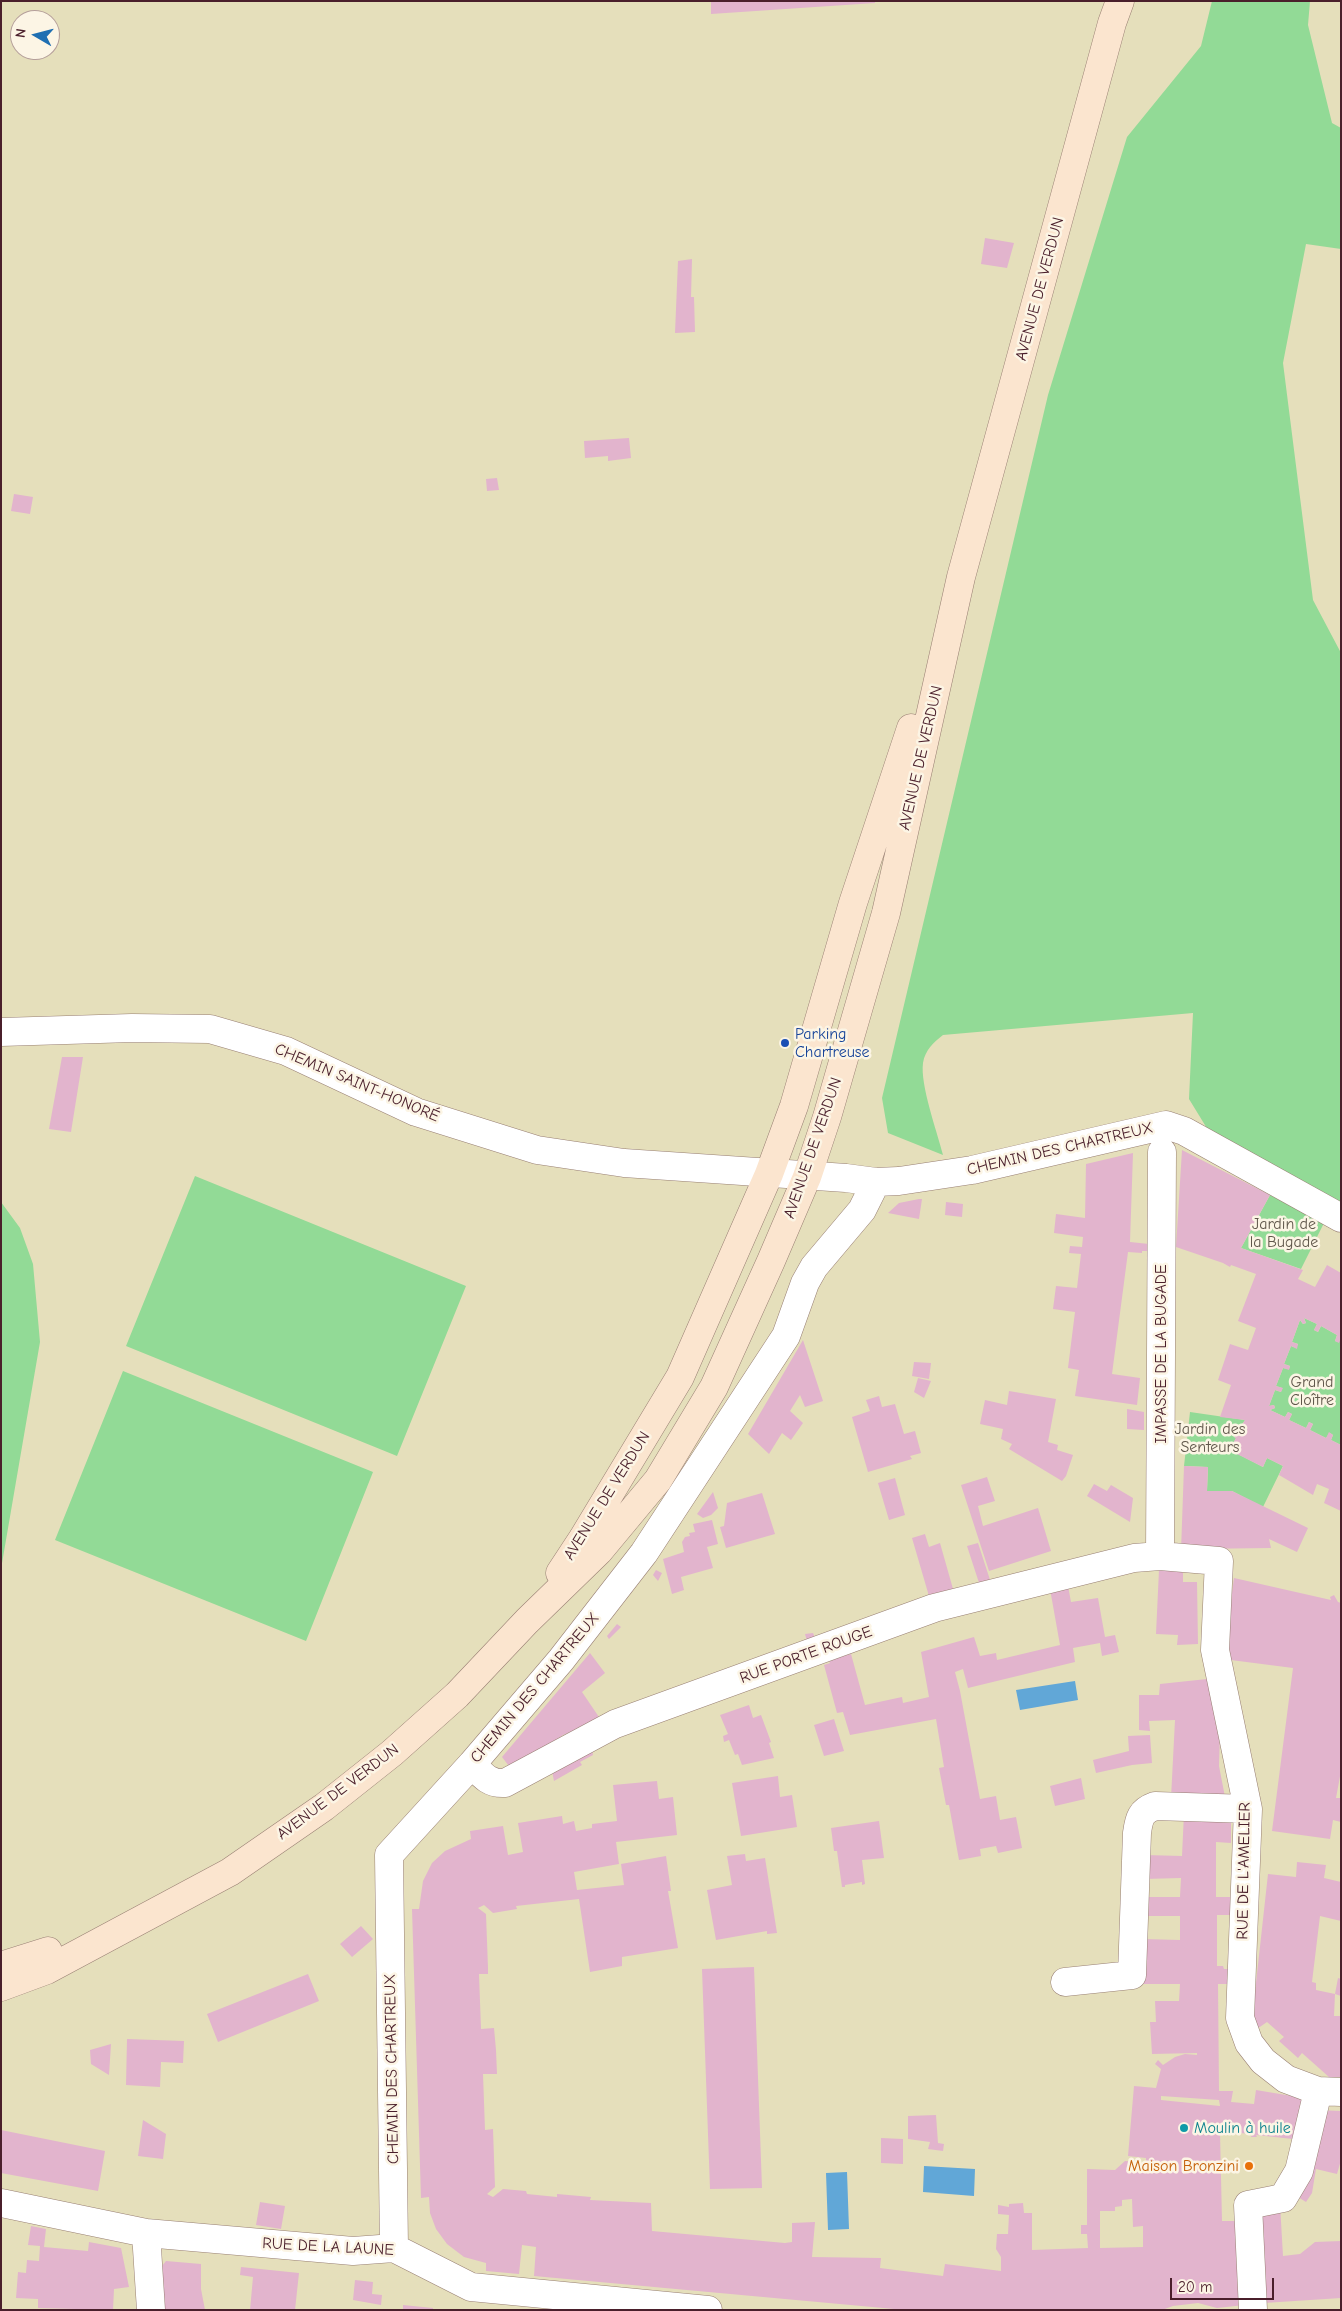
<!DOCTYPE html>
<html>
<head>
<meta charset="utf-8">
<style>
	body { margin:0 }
	#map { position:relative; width:1342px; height:2311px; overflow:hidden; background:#e5dfbb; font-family:"Comic Neue",sans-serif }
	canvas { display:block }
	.frame { position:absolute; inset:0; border:2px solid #4a1f2b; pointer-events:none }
	.north { position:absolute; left:10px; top:10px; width:50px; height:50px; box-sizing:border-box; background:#fcf5e5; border:1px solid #b59f9b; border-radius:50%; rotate:278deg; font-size:14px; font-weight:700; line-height:20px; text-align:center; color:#4a1f2b }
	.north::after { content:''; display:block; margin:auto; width:18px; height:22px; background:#1f6fb2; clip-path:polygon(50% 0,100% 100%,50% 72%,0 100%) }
	.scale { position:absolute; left:1170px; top:2278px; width:104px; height:22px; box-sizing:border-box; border:2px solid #4a1f2b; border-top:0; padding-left:6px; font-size:15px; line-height:18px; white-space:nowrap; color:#4a1f2b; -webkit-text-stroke:4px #fcf5e5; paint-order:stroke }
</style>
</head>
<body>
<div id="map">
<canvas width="1342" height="2311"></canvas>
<div class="frame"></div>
<div class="north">N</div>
<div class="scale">20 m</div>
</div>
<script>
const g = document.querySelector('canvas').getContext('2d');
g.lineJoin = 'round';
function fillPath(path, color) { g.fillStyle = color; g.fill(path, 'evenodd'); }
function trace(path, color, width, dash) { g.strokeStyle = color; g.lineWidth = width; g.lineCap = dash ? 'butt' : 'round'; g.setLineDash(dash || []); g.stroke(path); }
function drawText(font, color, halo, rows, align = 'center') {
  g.font = font + ' "Comic Neue",sans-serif'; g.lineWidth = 5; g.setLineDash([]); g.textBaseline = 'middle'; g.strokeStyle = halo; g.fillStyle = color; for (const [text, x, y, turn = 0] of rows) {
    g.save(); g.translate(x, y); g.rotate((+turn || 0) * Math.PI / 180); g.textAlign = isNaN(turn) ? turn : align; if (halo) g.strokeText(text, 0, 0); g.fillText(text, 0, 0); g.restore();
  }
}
const green = new Path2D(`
	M 1212,1 L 1310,1 L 1308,25 L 1332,123 L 1341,128 L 1341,249 L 1306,244 L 1283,363 L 1313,600 L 1341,653 L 1341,1207 L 1219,1148 L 1189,1099 L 1193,1013 L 943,1035 C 934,1042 925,1050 923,1063 C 920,1085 937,1131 943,1155 L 888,1133 L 882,1098 L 1048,395 L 1127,137 L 1201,46 Z
	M 195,1176 L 466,1286 L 397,1456 L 126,1346 Z
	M 1270,1195 L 1324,1223 L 1301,1269 L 1241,1248 Z
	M 1,1202 L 20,1228 L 33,1264 L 40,1342 L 1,1569 Z
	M 1304,1318 L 1317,1324 L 1314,1330 L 1318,1332 L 1321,1326 L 1337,1335 L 1335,1341 L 1338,1342 L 1341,1338 L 1341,1445 L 1331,1440 L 1333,1435 L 1330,1433 L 1326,1438 L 1310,1430 L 1313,1424 L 1309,1422 L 1306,1428 L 1289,1420 L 1292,1414 L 1288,1412 L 1285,1417 L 1270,1410 L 1275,1408 L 1274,1405 L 1269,1406 L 1275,1390 L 1281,1392 L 1282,1388 L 1276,1386 L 1283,1368 L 1289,1369 L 1290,1366 L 1284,1364 L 1291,1346 L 1296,1348 L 1298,1344 L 1292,1342 L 1300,1320 L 1303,1324 L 1306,1323 Z
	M 123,1371 L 373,1472 L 306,1641 L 55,1540 Z
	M 1190,1412 L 1245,1420 L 1234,1437 L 1236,1438 L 1230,1450 L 1263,1467 L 1267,1458 L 1283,1466 L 1263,1507 L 1232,1491 L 1207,1491 L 1208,1467 L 1184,1466 Z`);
const water = new Path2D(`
	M 1075,1681 L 1078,1700 L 1020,1710 L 1016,1690 Z
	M 924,2166 L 975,2169 L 974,2196 L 923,2192 Z
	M 847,2172 L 849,2229 L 828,2230 L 826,2173 Z`);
const building = new Path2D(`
	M 711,1 L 875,1 L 875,3 L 711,14 Z
	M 985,238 L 1014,243 L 1007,268 L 981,264 Z
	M 692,259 L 691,297 L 694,297 L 695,332 L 675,333 L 678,261 Z
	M 629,438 L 631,458 L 608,461 L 608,456 L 585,458 L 584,441 Z
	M 497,478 L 499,490 L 487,491 L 486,479 Z
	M 14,494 L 33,497 L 30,514 L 11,511 Z
	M 62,1057 L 83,1057 L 71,1132 L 49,1129 Z
	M 1182,1150 L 1270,1195 L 1241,1248 L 1303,1270 L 1298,1279 L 1315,1287 L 1327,1265 L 1341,1273 L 1341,1338 L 1339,1343 L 1335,1341 L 1337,1335 L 1321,1326 L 1318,1332 L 1314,1330 L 1317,1324 L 1304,1318 L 1306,1323 L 1303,1324 L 1300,1320 L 1292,1342 L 1298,1344 L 1297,1349 L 1291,1346 L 1284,1364 L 1290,1366 L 1289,1370 L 1283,1368 L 1276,1386 L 1283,1388 L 1281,1392 L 1275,1390 L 1269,1406 L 1274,1405 L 1275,1408 L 1270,1410 L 1285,1417 L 1288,1412 L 1292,1414 L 1289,1420 L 1306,1428 L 1309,1422 L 1313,1424 L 1310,1430 L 1326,1438 L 1329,1432 L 1333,1435 L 1331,1440 L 1341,1445 L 1341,1511 L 1324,1503 L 1329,1489 L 1317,1484 L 1313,1495 L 1279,1475 L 1283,1466 L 1267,1458 L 1263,1467 L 1229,1450 L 1236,1438 L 1234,1437 L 1245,1420 L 1220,1417 L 1231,1385 L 1218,1380 L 1230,1344 L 1248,1350 L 1256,1328 L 1238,1321 L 1256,1274 L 1231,1265 L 1230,1267 L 1223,1263 L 1176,1247 Z
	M 1133,1153 L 1130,1242 L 1149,1244 L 1148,1251 L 1142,1251 L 1142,1253 L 1128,1252 L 1112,1374 L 1140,1378 L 1137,1405 L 1075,1396 L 1079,1370 L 1068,1368 L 1075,1312 L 1053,1309 L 1056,1286 L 1077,1288 L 1081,1254 L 1069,1253 L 1070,1246 L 1082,1247 L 1083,1237 L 1054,1233 L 1056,1214 L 1085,1218 L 1086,1164 Z
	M 919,1199 L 922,1199 L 919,1219 L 888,1213 L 899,1203 Z
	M 946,1202 L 963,1204 L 962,1217 L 945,1215 Z
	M 803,1340 L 823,1401 L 805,1407 L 800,1395 L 790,1411 L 803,1423 L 791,1440 L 782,1433 L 769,1454 L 748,1434 Z
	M 914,1362 L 931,1363 L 929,1379 L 912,1376 Z
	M 918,1378 L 931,1381 L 924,1398 L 914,1392 Z
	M 1009,1391 L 1056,1399 L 1048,1442 L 1058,1445 L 1057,1450 L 1073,1455 L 1066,1476 L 1062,1481 L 1009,1449 L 1012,1444 L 1001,1439 L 1003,1429 L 980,1424 L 985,1400 L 1007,1405 Z
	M 879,1396 L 882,1407 L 895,1404 L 904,1434 L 915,1431 L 921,1453 L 910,1456 L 912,1459 L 868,1472 L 852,1417 L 870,1411 L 866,1400 Z
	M 1127,1409 L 1144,1412 L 1144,1430 L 1127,1429 Z
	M 1184,1466 L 1208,1467 L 1207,1491 L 1232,1491 L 1308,1528 L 1297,1552 L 1269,1539 L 1271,1548 L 1192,1549 L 1181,1551 Z
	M 987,1477 L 995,1501 L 978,1506 L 983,1526 L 1038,1508 L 1051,1551 L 989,1571 L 961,1485 Z
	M 895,1478 L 905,1515 L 889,1520 L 878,1483 Z
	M 1094,1484 L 1107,1491 L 1111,1485 L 1133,1498 L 1130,1522 L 1087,1496 Z
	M 713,1492 L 718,1508 L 711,1515 L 703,1518 L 697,1514 Z
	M 762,1493 L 775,1534 L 726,1548 L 720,1527 L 724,1526 L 727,1503 Z
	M 712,1520 L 718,1544 L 707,1547 L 713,1568 L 681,1577 L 684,1590 L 672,1594 L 663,1559 L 684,1552 L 682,1542 L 685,1537 L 690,1536 L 689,1533 L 695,1532 L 693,1524 Z
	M 925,1534 L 929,1547 L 940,1543 L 955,1596 L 931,1603 L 912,1538 Z
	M 978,1543 L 992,1586 L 981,1589 L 967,1546 Z
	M 656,1570 L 662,1573 L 658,1581 L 653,1575 Z
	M 1159,1570 L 1180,1570 L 1183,1573 L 1183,1582 L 1197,1582 L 1198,1644 L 1177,1645 L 1178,1635 L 1156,1634 Z
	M 1234,1578 L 1331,1600 L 1330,1597 L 1334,1595 L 1338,1602 L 1341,1603 L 1341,1771 L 1336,1798 L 1341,1798 L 1341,1822 L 1333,1820 L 1330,1839 L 1272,1831 L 1293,1668 L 1223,1659 Z
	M 1068,1586 L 1071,1602 L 1098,1598 L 1105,1637 L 1115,1635 L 1119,1652 L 1102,1656 L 1100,1643 L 1073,1648 L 1075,1662 L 968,1688 L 963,1669 L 955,1672 L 960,1691 L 980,1799 L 996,1796 L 1000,1820 L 1016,1817 L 1022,1848 L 998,1853 L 996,1846 L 980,1849 L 981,1856 L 959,1860 L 949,1805 L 946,1805 L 939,1768 L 944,1767 L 936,1719 L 850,1735 L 843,1712 L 837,1713 L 824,1665 L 830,1663 L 829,1660 L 851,1654 L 865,1705 L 902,1697 L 903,1703 L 929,1697 L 921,1652 L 974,1637 L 980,1656 L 996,1653 L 997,1660 L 1060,1645 L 1050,1589 Z
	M 617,1624 L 621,1627 L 609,1639 L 607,1636 Z
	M 813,1633 L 815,1638 L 807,1641 L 805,1634 Z
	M 590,1653 L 605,1673 L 582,1692 L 601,1720 L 563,1735 L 512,1770 L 502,1757 Z
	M 1207,1679 L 1220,1732 L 1219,1766 L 1225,1797 L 1171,1798 L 1175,1720 L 1149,1721 L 1150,1731 L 1139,1730 L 1139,1695 L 1159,1695 L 1160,1684 Z
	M 749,1705 L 753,1718 L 761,1715 L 771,1742 L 769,1743 L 774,1758 L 742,1765 L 738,1754 L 735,1755 L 729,1740 L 724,1742 L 723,1736 L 728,1734 L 720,1715 Z
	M 834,1719 L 844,1751 L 824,1756 L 814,1725 Z
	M 1150,1735 L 1152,1763 L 1132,1765 L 1096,1773 L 1093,1760 L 1129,1751 L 1128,1736 Z
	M 591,1746 L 593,1755 L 580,1762 L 582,1765 L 554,1781 L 551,1766 Z
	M 778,1776 L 780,1797 L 792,1795 L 797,1827 L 741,1836 L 732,1783 Z
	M 1081,1778 L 1085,1799 L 1055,1806 L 1050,1786 Z
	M 657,1781 L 659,1799 L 673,1797 L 677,1835 L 616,1842 L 619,1864 L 574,1872 L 577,1890 L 624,1885 L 621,1864 L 666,1856 L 671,1891 L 668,1891 L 678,1948 L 622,1957 L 622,1966 L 590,1972 L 579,1899 L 516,1906 L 517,1909 L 493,1913 L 484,1905 L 478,1908 L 486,1914 L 488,1968 L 488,1974 L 479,1974 L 481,2029 L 494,2028 L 496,2050 L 497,2074 L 483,2074 L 485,2130 L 493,2129 L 495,2187 L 487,2194 L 493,2197 L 503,2189 L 526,2191 L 527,2194 L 557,2197 L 557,2194 L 591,2197 L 590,2200 L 651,2203 L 652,2231 L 785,2243 L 792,2242 L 792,2223 L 815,2222 L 812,2257 L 881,2258 L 880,2268 L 943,2276 L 945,2264 L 1001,2271 L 1001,2257 L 996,2249 L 997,2234 L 1008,2234 L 1009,2215 L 998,2214 L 998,2205 L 1009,2207 L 1009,2204 L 1023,2203 L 1024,2213 L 1032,2213 L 1032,2250 L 1088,2248 L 1087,2234 L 1081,2234 L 1081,2225 L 1087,2225 L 1087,2169 L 1115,2170 L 1125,2161 L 1141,2162 L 1143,2166 L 1146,2162 L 1146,2158 L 1128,2156 L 1134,2086 L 1156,2088 L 1161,2069 L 1155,2064 L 1158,2060 L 1163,2065 L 1175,2057 L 1185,2054 L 1197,2055 L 1197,2053 L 1152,2054 L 1150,2022 L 1156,2022 L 1155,2001 L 1179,2001 L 1180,1984 L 1143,1984 L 1143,1939 L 1180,1940 L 1180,1916 L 1143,1916 L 1143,1897 L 1180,1897 L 1181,1878 L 1144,1879 L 1144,1855 L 1182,1856 L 1184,1813 L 1231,1820 L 1231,1843 L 1216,1842 L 1216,1897 L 1233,1897 L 1232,1915 L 1217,1915 L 1217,1966 L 1223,1966 L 1224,1969 L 1232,1969 L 1232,1984 L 1218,1984 L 1219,2091 L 1233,2091 L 1231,2102 L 1254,2104 L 1256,2090 L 1310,2099 L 1302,2140 L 1256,2135 L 1257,2137 L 1251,2137 L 1252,2134 L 1228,2132 L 1227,2134 L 1220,2133 L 1222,2221 L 1239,2221 L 1245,2305 L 1217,2308 L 1198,2303 L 1173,2306 L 1162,2310 L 905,2310 L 534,2276 L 536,2247 L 522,2245 L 519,2274 L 486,2271 L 486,2263 L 464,2257 L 447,2244 L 436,2229 L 430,2213 L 429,2197 L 421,2198 L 412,1909 L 419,1909 L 423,1881 L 432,1863 L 445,1851 L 471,1839 L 470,1831 L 503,1826 L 508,1855 L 523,1852 L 518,1823 L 562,1816 L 563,1824 L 574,1821 L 576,1831 L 592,1828 L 592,1824 L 617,1821 L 613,1785 ZM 1161,2096 L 1219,2100 L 1220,2106 L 1161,2100 ZM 1132,2199 L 1133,2227 L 1143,2226 L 1143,2247 L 1100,2248 L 1100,2211 L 1115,2211 L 1115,2207 L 1122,2206 L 1122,2200 Z
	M 879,1821 L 884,1858 L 862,1860 L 865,1884 L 862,1885 L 862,1882 L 845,1885 L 845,1887 L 842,1887 L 837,1851 L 834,1851 L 831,1828 Z
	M 745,1854 L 746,1861 L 765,1858 L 777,1933 L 767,1934 L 767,1931 L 716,1940 L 707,1890 L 732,1885 L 727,1856 Z
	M 1297,1862 L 1326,1865 L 1324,1878 L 1341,1882 L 1341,1921 L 1320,1916 L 1312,1982 L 1316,1983 L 1316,1990 L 1335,1994 L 1338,1978 L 1341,1979 L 1341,1996 L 1335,1994 L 1334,2016 L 1341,2016 L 1341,2077 L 1329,2077 L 1302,2053 L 1298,2058 L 1279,2041 L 1284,2037 L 1267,2022 L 1254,2031 L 1248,2014 L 1254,2001 L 1268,1874 L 1296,1877 Z
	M 361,1926 L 373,1939 L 352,1957 L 340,1944 Z
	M 754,1967 L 762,2188 L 710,2189 L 702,1969 Z
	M 308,1974 L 319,2001 L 218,2042 L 207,2014 Z
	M 127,2039 L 184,2041 L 183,2063 L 161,2062 L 160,2087 L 126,2085 Z
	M 111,2044 L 109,2075 L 91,2064 L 90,2050 Z
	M 1317,2110 L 1341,2111 L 1341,2160 L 1337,2174 L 1316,2169 L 1312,2193 L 1306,2202 L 1293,2194 Z
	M 936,2115 L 938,2143 L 944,2144 L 943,2151 L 928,2149 L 930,2142 L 908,2139 L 908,2116 Z
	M 143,2120 L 166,2134 L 163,2159 L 138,2156 Z
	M 1,2130 L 105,2151 L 98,2191 L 1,2173 Z
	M 881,2138 L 903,2139 L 903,2164 L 881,2163 Z
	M 260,2202 L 285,2206 L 281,2229 L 256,2225 Z
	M 1280,2204 L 1283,2256 L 1300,2254 L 1315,2242 L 1341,2241 L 1341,2298 L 1264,2303 L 1259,2213 Z
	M 31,2226 L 46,2229 L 44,2247 L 88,2251 L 89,2242 L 121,2248 L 129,2287 L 114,2289 L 113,2310 L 38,2308 L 38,2299 L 16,2298 L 18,2272 L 26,2273 L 27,2260 L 39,2261 L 40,2246 L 28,2245 Z
	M 166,2261 L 201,2264 L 201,2289 L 205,2310 L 163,2310 L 162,2266 Z
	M 241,2267 L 299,2273 L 295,2310 L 250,2310 L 253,2277 L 240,2275 Z
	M 355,2280 L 373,2282 L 372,2294 L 382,2295 L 381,2305 L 353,2300 Z
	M 403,2305 L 433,2308 L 433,2310 L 403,2310 Z`);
const street = new Path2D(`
	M 1,1032 L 132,1028 L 210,1029 L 286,1051 L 416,1112 L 537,1150 L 624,1163 L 846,1178 L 876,1182 L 899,1181 L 972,1170 L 1166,1125 L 1184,1131 L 1341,1218
	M 1160,1556 L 1162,1152
	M 472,1764 C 483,1776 489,1784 505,1783 L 615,1724 L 934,1608 L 1134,1558 L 1160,1556 L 1219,1561 L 1215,1650 L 1248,1809 L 1240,2018 L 1249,2043 L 1263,2061 L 1286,2079 L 1318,2091 L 1341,2092
	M 1065,1982 L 1132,1975 L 1137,1833 C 1139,1818 1141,1811 1155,1806 L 1248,1809
	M 1,2203 L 146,2233 L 353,2251 L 394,2248 L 471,2287 L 708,2310
	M 146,2233 L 151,2310
	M 394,2248 L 389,1855 L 472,1764 L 561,1660 L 644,1553 L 786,1336 L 805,1283 L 814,1267 L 862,1210 L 876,1182
	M 1253,2310 L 1248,2205 L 1283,2198 L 1299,2171 L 1318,2091`);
const secondary = new Path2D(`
	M 560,1573 L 583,1538 L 680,1377 L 769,1174 L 794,1106 L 853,903 L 911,728
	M 1,1966 L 48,1951
	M 1,1987 L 47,1970 L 230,1872 L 324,1807 L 392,1753 L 457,1695 L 527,1621 L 599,1551 L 658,1480 L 714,1387 L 771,1261 L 807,1177 L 827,1117 L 886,913 L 961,577 L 1112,23 L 1120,1`);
const markers = [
	[785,1043,5,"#1a4fb4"],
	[1184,2128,5,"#0f9aa8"],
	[1249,2166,5,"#e8710a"]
];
const streetNames = [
	["AVENUE DE VERDUN",1040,289,-75],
	["AVENUE DE VERDUN",921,758,-77],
	["CHEMIN SAINT-HONORÉ",357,1083,23],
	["AVENUE DE VERDUN",813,1148,-71],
	["CHEMIN DES CHARTREUX",1060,1149,-13],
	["IMPASSE DE LA BUGADE",1161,1354,-90],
	["AVENUE DE VERDUN",607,1496,-58],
	["RUE PORTE ROUGE",806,1655,-20],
	["CHEMIN DES CHARTREUX",535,1688,-50],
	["AVENUE DE VERDUN",338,1792,-37],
	["RUE DE L'AMELIER",1244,1871,-89],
	["CHEMIN DES CHARTREUX",392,2069,-91],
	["RUE DE LA LAUNE",328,2247,3]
];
const transitNames = [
	["Parking",795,1034],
	["Chartreuse",795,1052]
];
const parkNames = [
	["Jardin de",1284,1224],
	["la Bugade",1284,1242],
	["Grand",1312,1382],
	["Cloître",1312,1400],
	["Jardin des",1210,1429],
	["Senteurs",1210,1447]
];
const cultureNames = [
	["Moulin à huile",1194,2128]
];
const foodNames = [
	["Maison Bronzini",1239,2166]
];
fillPath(green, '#92da96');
fillPath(water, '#61a7d7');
fillPath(building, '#e2b4cd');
trace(street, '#987f73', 29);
trace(secondary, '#987f73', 29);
trace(street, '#fff', 28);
trace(secondary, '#fbe5cf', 28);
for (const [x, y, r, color] of markers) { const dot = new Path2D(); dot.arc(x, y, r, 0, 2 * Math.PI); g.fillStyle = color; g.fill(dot); trace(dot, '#fcf5e5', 2); }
drawText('16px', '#4a1f2b', '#fcf5e5', streetNames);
drawText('16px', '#164399', '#fcf5e5', transitNames, 'left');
drawText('16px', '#60574b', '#fcf5e5', parkNames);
drawText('16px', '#0d838f', '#fcf5e5', cultureNames, 'left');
drawText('16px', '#c56008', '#fcf5e5', foodNames, 'right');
</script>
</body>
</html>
